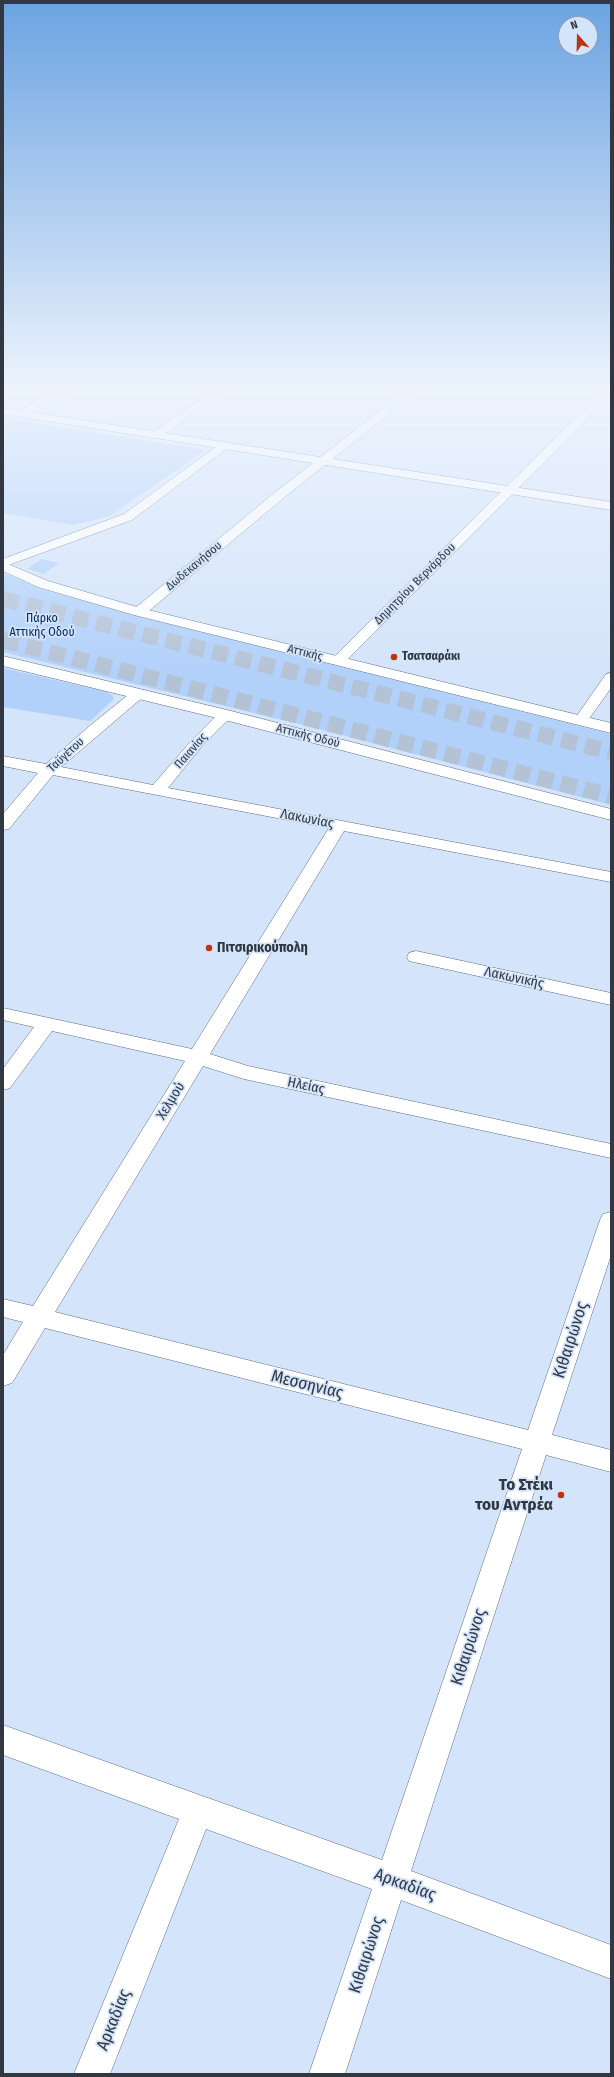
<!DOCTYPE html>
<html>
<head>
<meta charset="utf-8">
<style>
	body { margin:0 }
	#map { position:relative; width:614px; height:2077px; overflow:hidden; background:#d4e4fa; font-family:"Fira Sans Condensed",sans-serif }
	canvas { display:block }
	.frame { position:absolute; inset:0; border:4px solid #323841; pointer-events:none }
	.north { position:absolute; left:558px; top:16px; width:40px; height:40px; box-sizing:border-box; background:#d4e4fa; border:1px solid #939fb0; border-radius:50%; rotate:340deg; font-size:11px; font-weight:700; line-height:16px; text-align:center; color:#323841 }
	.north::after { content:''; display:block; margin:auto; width:14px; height:18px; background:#bd3313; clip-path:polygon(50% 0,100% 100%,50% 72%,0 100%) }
</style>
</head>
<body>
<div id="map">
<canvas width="614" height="2077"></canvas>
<div class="frame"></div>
<div class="north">N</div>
</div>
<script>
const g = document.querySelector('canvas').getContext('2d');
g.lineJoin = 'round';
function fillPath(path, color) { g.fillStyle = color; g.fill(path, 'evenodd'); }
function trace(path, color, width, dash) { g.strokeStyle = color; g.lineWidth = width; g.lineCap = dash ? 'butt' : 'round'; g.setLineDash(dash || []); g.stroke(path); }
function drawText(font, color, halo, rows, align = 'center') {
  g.font = font + ' "Fira Sans Condensed",sans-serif'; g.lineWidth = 3.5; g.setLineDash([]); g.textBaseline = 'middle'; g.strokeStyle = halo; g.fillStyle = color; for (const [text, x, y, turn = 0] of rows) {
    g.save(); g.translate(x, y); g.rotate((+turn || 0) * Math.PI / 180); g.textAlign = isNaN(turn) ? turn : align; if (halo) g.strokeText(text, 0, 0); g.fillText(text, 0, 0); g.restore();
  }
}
const green = new Path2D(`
	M 3,418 L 206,450 L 108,517 L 72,525 L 3,513 Z
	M 41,559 L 59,563 L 44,574 L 27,569 Z
	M 3,573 L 42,589 L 130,614 L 611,734 L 611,805 L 307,726 L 3,652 Z
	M 3,668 L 107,692 L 113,696 L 113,700 L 90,721 L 3,707 Z`);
const highwayTunnel = new Path2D(`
	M 3,599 L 611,752
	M 3,640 L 611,796`);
const street = new Path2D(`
	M 62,386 L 75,386 L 24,416 L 20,417 L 15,414 Z
	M 221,386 L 233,386 L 160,437 L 152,437 L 151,435 L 152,433 Z
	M 412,386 L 424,386 L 281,500 L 144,615 L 134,615 L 132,612 L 134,609 L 273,494 Z
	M 611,386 L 611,395 L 343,664 L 333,664 L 331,661 L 333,658 L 607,387 Z
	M 225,442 L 231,445 L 229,447 L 132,520 L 3,567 L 3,559 L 124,514 L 221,443 Z
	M 611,673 L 611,688 L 586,723 L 576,723 L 573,720 L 576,717 L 606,674 Z
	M 138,690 L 143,691 L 145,694 L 143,697 L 61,767 L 153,785 L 192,740 L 220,712 L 230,712 L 233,715 L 202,746 L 168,788 L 611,872 L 611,882 L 344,831 L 210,1054 L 248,1066 L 611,1144 L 611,1158 L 244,1079 L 203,1066 L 55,1312 L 528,1430 L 600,1220 L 603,1214 L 611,1212 L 611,1255 L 552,1435 L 611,1450 L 611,1472 L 546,1455 L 411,1871 L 611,1945 L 611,1979 L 401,1900 L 345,2074 L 309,2074 L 372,1889 L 206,1829 L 110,2074 L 74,2074 L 179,1819 L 3,1755 L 3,1725 L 382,1860 L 522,1449 L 45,1328 L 12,1383 L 3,1386 L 3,1355 L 23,1322 L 3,1317 L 3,1299 L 33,1306 L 185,1061 L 52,1031 L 10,1088 L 3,1090 L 3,1069 L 34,1027 L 3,1020 L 3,1008 L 192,1049 L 329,828 L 53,775 L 9,829 L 3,830 L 3,814 L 38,773 L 3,766 L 3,756 L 46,764 L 92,724 L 133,691 Z
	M 416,951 L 611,993 L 611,1005 L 409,961 L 407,957 L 409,953 Z`);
const secondary = new Path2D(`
	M 3,408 L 611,502 L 611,510 L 3,414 Z
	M 3,562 L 48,581 L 144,609 L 611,723 L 611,733 L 134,615 L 38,587 L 3,571 Z
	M 3,656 L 231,711 L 611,809 L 611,820 L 221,719 L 3,666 Z`);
const markers = [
	[394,657,4,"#bd3313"],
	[209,948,4,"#bd3313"],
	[561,1495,4,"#bd3313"]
];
const farStreetnames = [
	["Δωδεκανήσου",194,566,-40],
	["Δημητρίου Βερνάρδου",415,584,-45],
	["Αττικής",305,653,14],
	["Αττικής Οδού",308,736,14],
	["Παιανίας",191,751,-49],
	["Ταϋγέτου",66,755,-43]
];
const farParknames = [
	["Πάρκο",42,619],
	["Αττικής Οδού",42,633]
];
const farPoinames = [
	["Τσατσαράκι",402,657]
];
const streetNames = [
	["Λακωνίας",307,819,11],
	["Λακωνικής",514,978,12],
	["Ηλείας",306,1086,12],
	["Χελμού",171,1101,-59]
];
const poiNames = [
	["Πιτσιρικούπολη",217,948]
];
const nearStreetnames = [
	["Κιθαιρώνος",571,1340,-72],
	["Μεσσηνίας",307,1385,14],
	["Κιθαιρώνος",469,1647,-72],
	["Αρκαδίας",405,1885,20],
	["Κιθαιρώνος",367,1955,-72],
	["Αρκαδίας",114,2020,-68]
];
const nearPoinames = [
	["Το Στέκι",553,1485],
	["του Αντρέα",553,1505]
];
fillPath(green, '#b1d0fa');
trace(highwayTunnel, '#b4c2d5', 16, [16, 8]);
trace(street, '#5c6a7d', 1);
trace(secondary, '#5c6a7d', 1);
fillPath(street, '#fff');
fillPath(secondary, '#fff');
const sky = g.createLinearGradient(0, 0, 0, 677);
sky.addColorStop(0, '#6ba3e1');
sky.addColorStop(0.57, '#ecf3fd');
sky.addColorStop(1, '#ecf3fd00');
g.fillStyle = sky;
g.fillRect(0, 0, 614, 677);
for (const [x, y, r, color] of markers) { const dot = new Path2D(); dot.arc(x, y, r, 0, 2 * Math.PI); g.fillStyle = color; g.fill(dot); trace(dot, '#d4e4fa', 1.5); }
drawText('12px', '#323841', '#d4e4fa', farStreetnames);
drawText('12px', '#012958', '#d4e4fa', farParknames);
drawText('bold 12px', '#323841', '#d4e4fa', farPoinames, 'left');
drawText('14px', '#323841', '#d4e4fa', streetNames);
drawText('bold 14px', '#323841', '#d4e4fa', poiNames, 'left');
drawText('17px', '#323841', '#d4e4fa', nearStreetnames);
drawText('bold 17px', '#323841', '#d4e4fa', nearPoinames, 'right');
</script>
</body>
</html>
